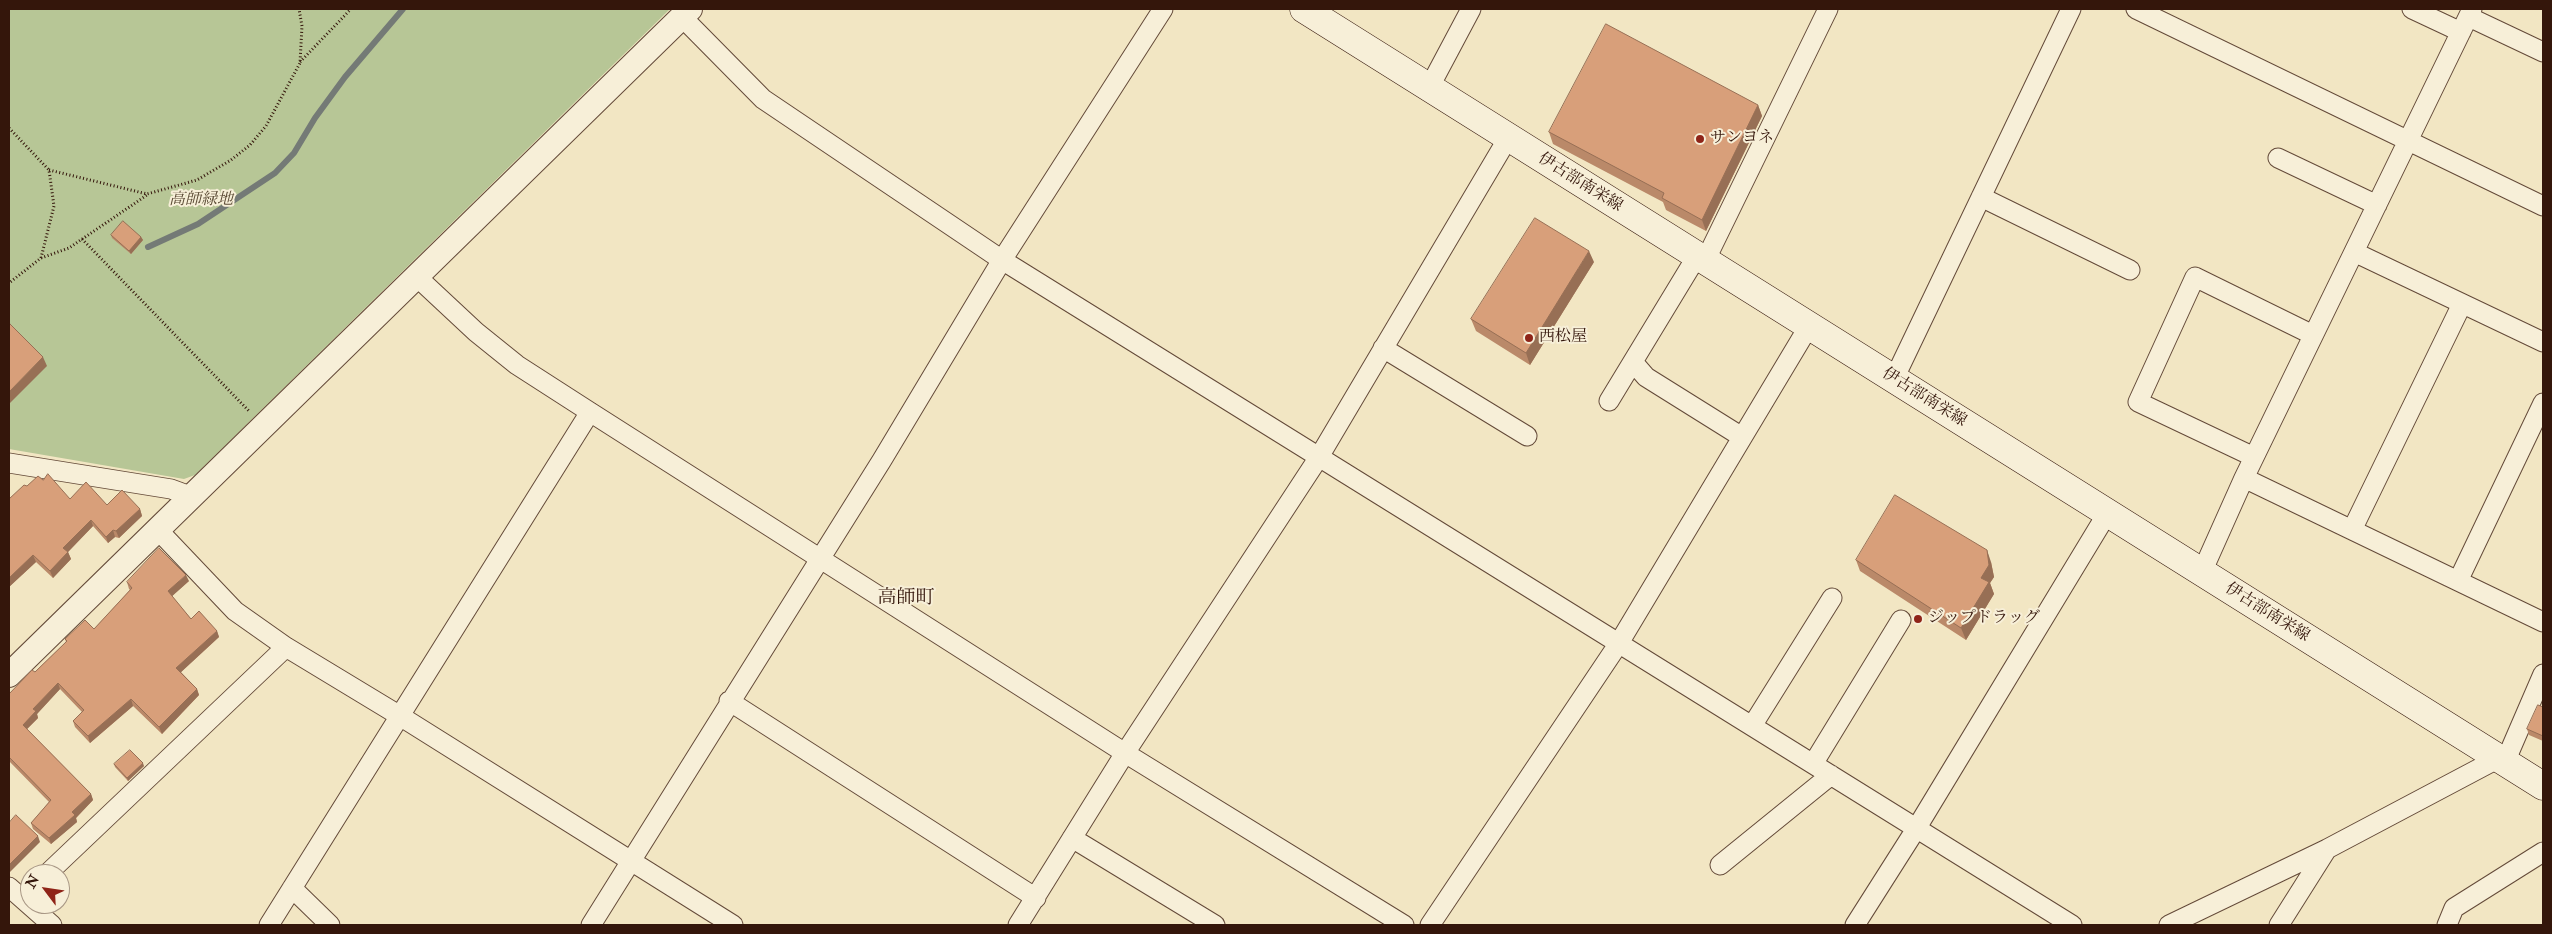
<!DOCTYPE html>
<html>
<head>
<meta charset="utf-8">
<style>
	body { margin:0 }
	#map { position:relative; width:2552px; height:934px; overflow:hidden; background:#f2e6c3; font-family:"IM FELL Double Pica",serif }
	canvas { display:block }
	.frame { position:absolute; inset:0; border:10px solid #34160b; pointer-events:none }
	.north { position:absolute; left:20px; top:864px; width:50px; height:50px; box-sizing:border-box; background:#f7efd8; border:1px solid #a99886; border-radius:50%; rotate:301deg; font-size:14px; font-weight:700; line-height:20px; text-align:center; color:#34160b }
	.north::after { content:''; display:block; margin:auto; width:18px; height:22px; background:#8f2418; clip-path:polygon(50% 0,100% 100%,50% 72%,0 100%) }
</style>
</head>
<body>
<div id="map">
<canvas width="2552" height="934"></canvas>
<div class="frame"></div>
<div class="north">N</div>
</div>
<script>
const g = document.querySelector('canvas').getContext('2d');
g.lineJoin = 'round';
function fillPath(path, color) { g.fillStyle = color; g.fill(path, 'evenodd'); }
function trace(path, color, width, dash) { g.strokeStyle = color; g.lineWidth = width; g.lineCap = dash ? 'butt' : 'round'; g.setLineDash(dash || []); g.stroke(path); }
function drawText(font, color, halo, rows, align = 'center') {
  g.font = font + ' "IM FELL Double Pica","Noto Serif JP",serif'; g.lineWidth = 4; g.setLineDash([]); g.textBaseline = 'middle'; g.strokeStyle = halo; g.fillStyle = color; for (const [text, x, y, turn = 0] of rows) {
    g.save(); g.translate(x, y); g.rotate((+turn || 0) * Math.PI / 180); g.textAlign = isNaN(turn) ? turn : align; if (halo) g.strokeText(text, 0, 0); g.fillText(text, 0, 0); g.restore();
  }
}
const green = new Path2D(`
	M 9,9 L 670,9 L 195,475 L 184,479 L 9,449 Z`);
const stream = new Path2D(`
	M 148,247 L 198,224 L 275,173 L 294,153 L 315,118 L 345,77 L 403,9`);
const path = new Path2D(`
	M 300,62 L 351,9
	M 9,128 L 49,170 L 54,206 L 41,258 L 9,283
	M 49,170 L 147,194 L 197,180 L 231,160 L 250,145 L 266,126 L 300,63 L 302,26 L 299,9
	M 82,239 L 249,411
	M 41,258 L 69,248 L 147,195`);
const minor = new Path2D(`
	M 2136,9 L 2543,206
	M 2412,9 L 2461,32
	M 682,17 L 763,99 L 1002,260 L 2072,925
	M 2469,17 L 2543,52
	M 1429,88 L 1471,9
	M 2278,158 L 2377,205
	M 1981,197 L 2130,270
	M 2354,252 L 2543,342
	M 1705,261 L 1828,9
	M 416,276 L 476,332 L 517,365 L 590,412 L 1125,753 L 1404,925
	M 1383,348 L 1527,436
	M 1633,362 L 1646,377 L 1742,437
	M 1894,379 L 2071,9
	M 1609,401 L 1697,256
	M 2254,457 L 2138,402 L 2195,277 L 2313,335
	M 9,463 L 171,489 L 190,496
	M 2244,478 L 2543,622
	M 158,530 L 235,611 L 286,647 L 400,716 L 733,925
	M 2352,530 L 2462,304
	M 2202,572 L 2244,478 L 2472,9
	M 2458,581 L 2543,403
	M 729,701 L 1036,898
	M 1752,726 L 1832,598
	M 2505,762 L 2543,674
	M 1813,764 L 1901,620
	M 1072,838 L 1215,925
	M 1720,865 L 1831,775
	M 47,874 L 286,647
	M 9,887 L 52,925
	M 292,888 L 330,925
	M 269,925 L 590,412
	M 591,925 L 882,460 L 1002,260 L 1163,9
	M 1018,925 L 1125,753 L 1319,457 L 1508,138
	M 1430,925 L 1619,643 L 1809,326
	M 1855,925 L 1916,829 L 2108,512
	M 2169,925 L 2327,849 L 2499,758
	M 2279,925 L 2327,849
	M 2447,925 L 2454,908 L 2543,852`);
const tertiary = new Path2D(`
	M 9,675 L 690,9`);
const secondary = new Path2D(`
	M 1304,9 L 2543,786`);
const wall = new Path2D(`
	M 1758,105 L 1762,116 L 1706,231 L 1666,210 L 1663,202 L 1553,144 L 1549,132 Z
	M 111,235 L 141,237 L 143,240 L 131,254 L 112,238 Z
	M 1594,262 L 1530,365 L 1476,331 L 1471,319 Z
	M 27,486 L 70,499 L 140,509 L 142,516 L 119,538 L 115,537 L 108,543 L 93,526 L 68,552 L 71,559 L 53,578 L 36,562 L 9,587 Z
	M 1856,560 L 1991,562 L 1994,577 L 1990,583 L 1994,594 L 1966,640 L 1860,571 Z
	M 189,581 L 172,596 L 191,619 L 217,631 L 219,637 L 181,672 L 197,689 L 199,695 L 162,734 L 133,706 L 90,743 L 75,727 L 73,721 L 82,712 L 60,689 L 37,714 L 38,718 L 27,729 L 91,794 L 93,800 L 76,818 L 77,822 L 51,844 L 33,829 L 31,823 L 49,802 L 9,761 L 9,694 L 35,672 L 66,642 L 65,639 L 94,629 L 130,590 L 129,589 L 127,582 Z
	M 2543,707 L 2543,741 L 2529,735 L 2527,729 Z
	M 114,764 L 144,766 L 128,781 L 115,767 Z`);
const shadedWall = new Path2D(`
	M 1758,105 L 1762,116 L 1706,231 L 1702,220 Z
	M 141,237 L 143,240 L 131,254 L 129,251 Z
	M 1589,251 L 1594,262 L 1530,365 L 1526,353 Z
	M 43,357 L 47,366 L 9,404 L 9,392 Z
	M 140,509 L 142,516 L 119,538 L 116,531 Z
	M 91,520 L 93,526 L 68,552 L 71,559 L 53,578 L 50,571 L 63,548 Z
	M 113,530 L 115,537 L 108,543 L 106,537 Z
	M 1987,550 L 1991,562 L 1994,577 L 1990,583 L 1994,594 L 1966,640 L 1961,628 Z
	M 33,555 L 36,562 L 9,587 L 9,578 Z
	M 186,575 L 189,581 L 170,598 L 168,591 Z
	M 217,631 L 219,637 L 179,674 L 176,668 Z
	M 58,683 L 60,689 L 37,714 L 38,718 L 25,731 L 23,725 L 33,709 Z
	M 197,689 L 199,695 L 162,734 L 159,727 Z
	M 131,699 L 133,706 L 90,743 L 88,736 Z
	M 143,763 L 144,766 L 128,781 L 127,778 Z
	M 91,794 L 93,800 L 76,818 L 77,822 L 51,844 L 49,838 L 72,812 Z
	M 38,836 L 40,842 L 10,872 L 9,869 L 9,865 Z`);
const building = new Path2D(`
	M 1606,24 L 1758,105 L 1702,220 L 1662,198 L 1664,193 L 1549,132 Z
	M 1535,218 L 1589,251 L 1526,353 L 1471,319 Z
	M 123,221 L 141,237 L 129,251 L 111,235 Z
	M 10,324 L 43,357 L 9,392 L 9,325 Z
	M 48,474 L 70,499 L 86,482 L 107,505 L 122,490 L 140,509 L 116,531 L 113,530 L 106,537 L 91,520 L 63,548 L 68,552 L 50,571 L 33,555 L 9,578 L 9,499 L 24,485 L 27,486 L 38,476 L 43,480 Z
	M 1895,495 L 1987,550 L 1989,565 L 1981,578 L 1989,582 L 1961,628 L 1856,560 Z
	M 159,548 L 186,575 L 168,591 L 191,619 L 199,611 L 217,631 L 176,668 L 197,689 L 159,727 L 131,699 L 88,736 L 73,721 L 84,710 L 58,683 L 33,709 L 36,711 L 23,725 L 91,794 L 72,812 L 75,815 L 49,838 L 31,823 L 51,800 L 9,757 L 9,694 L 32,670 L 35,672 L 67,641 L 65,639 L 85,620 L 94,629 L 132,588 L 127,582 Z
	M 2538,705 L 2543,707 L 2543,736 L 2527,729 Z
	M 130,750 L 143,763 L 127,778 L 114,764 Z
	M 16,815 L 38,836 L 9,865 L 9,823 Z`);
const markers = [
	[1700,139,5,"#8f2418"],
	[1529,338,5,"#8f2418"],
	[1918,619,5,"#8f2418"]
];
const poiNames = [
	["サンヨネ",1710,139],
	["西松屋",1539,338],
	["ジップドラッグ",1928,619]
];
const streetNames = [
	["伊古部南栄線",1580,183,32],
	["伊古部南栄線",1924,398,32],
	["伊古部南栄線",2267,613,32]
];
const parkNames = [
	["高師緑地",201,201]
];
const quarterNames = [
	["高師町",906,599]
];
fillPath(green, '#b7c696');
trace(stream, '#747a76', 6);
trace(minor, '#644a39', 21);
trace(tertiary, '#644a39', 26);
trace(secondary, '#34160b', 29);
trace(path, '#34160b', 3, [1, 2.5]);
trace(minor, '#f7efd8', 19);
trace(tertiary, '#f7efd8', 24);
trace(secondary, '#f7efd8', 28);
fillPath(wall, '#ba8969');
fillPath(shadedWall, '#976f55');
fillPath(building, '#d89f7a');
trace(building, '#976f55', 1);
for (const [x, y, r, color] of markers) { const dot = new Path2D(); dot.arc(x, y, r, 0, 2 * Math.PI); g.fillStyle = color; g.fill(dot); trace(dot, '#f7efd8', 2); }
drawText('16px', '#34160b', '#f7efd8', poiNames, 'left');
drawText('16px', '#34160b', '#f7efd8', streetNames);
drawText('italic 16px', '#5b4b35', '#f7efd8', parkNames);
drawText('19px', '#34160b', '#f7efd8', quarterNames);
</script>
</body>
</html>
